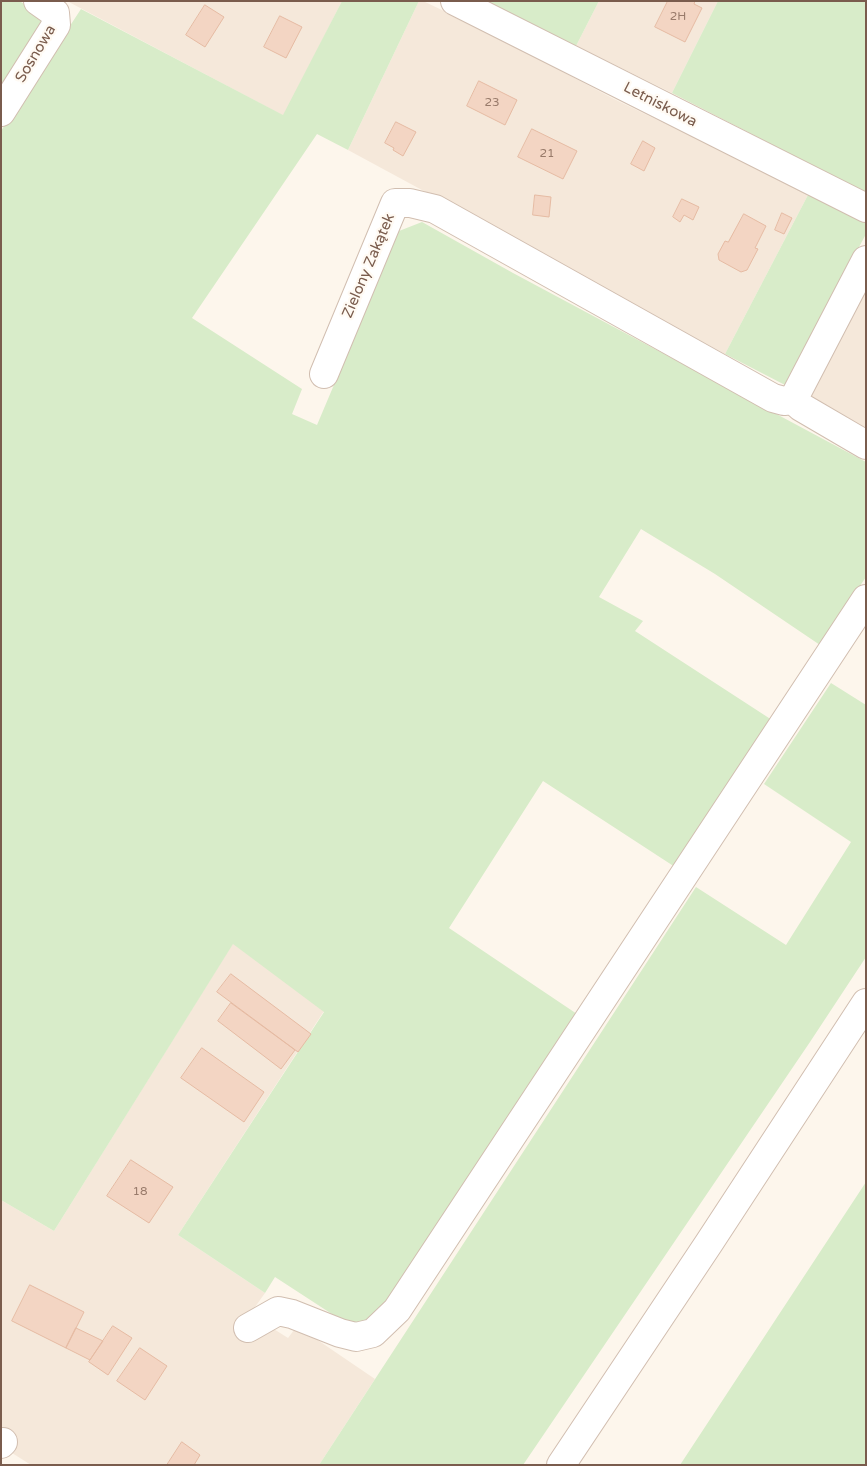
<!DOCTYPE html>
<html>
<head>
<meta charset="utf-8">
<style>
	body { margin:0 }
	#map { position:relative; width:867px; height:1466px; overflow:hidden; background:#fdf6ec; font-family:"Varela Round",sans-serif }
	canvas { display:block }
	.frame { position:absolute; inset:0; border:2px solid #7a5c4d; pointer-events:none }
</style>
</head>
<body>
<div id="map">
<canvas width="867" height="1466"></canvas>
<div class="frame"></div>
</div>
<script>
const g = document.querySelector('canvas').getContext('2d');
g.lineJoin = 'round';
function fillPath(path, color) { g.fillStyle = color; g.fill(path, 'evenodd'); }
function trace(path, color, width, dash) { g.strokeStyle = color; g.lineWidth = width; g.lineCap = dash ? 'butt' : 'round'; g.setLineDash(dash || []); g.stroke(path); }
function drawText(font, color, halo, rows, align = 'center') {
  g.font = font + ' "Varela Round",sans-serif'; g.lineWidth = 4.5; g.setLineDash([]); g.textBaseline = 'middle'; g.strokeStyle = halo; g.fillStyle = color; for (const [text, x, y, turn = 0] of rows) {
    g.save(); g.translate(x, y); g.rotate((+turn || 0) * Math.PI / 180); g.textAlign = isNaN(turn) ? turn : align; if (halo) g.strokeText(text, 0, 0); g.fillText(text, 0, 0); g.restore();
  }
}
const residential = new Path2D(`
	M 67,1 L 342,1 L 284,116 Z
	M 419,1 L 423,1 L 488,32 L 614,99 L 809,193 L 725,354 L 348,150 Z
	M 599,1 L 718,1 L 672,93 L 576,46 Z
	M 866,278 L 866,430 L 803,395 Z
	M 233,943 L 324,1011 L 178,1235 L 265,1293 L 250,1314 L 288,1338 L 297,1326 L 375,1379 L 319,1465 L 31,1465 L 1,1446 L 1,1200 L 54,1231 Z`);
const green = new Path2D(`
	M 1,1 L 19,1 L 40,12 L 44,26 L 1,91 Z
	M 342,1 L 419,1 L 348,150 L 317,134 L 192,318 L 302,389 L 292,414 L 317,425 L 399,231 L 422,222 L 513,273 L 866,462 L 866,577 L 820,645 L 715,574 L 641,529 L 599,597 L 643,621 L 635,631 L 772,720 L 675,867 L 543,781 L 449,928 L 577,1014 L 373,1328 L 358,1331 L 275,1277 L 265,1293 L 178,1235 L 324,1012 L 233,944 L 54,1231 L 1,1200 L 1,131 L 81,9 L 283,115 Z
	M 486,1 L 599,1 L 576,46 Z
	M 718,1 L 866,1 L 866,193 L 672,93 Z
	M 809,193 L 866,222 L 866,234 L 785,385 L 725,354 Z
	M 831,683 L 866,705 L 866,957 L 810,1042 L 523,1465 L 319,1465 L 696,887 L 786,945 L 851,842 L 764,784 Z
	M 866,1182 L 866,1465 L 680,1465 Z`);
const building = new Path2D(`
	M 668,1 L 695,1 L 694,4 L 702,8 L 685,42 L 655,27 Z
	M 205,5 L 224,17 L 205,47 L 186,35 Z
	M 280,16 L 302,27 L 286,58 L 264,47 Z
	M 479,81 L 517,100 L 505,125 L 467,106 Z
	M 396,122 L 416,132 L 403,156 L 393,150 L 394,148 L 385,143 Z
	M 532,129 L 577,151 L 563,179 L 518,157 Z
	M 643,141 L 655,148 L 644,171 L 631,164 Z
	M 535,195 L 551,197 L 549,217 L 533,215 Z
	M 682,199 L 699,207 L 693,220 L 684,215 L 680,222 L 673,217 Z
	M 782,213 L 792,218 L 784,234 L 775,230 Z
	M 744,214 L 766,226 L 755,248 L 758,249 L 747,270 L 741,272 L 719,260 L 718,254 L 725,241 L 728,242 Z
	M 231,974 L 311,1034 L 298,1052 L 217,992 Z
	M 231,1003 L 295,1050 L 281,1069 L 218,1021 Z
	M 202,1048 L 264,1092 L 244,1122 L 181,1078 Z
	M 131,1160 L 173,1187 L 149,1223 L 107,1196 Z
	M 30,1285 L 84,1312 L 66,1348 L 12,1321 Z
	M 113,1326 L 132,1338 L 108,1375 L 89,1362 Z
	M 76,1328 L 103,1341 L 90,1360 L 66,1348 Z
	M 140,1348 L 167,1366 L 145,1400 L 117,1381 Z
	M 182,1442 L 200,1455 L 194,1465 L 167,1465 Z`);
const minor = new Path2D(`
	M 455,1 L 866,208
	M 1,112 L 56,25 L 55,13 L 38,1
	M 324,374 L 395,203 L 410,203 L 435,209 L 773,398 L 784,401 L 793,400 L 801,407 L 866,445
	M 793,400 L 866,260
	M 248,1328 L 278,1311 L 292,1314 L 340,1333 L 356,1337 L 373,1333 L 397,1310 L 866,599
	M 1,1444 L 3,1442
	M 561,1465 L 709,1243 L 866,1003`);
const numberNames = [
	["2H",678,17],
	["23",492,103],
	["21",547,154],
	["18",140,1192]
];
const streetNames = [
	["Sosnowa",36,54,-59],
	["Letniskowa",660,105,27],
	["Zielony Zakątek",369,266,-67]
];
fillPath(residential, '#f5e8da');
fillPath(green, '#d8ecc9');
fillPath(building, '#f3d5c3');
trace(building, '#e6bba3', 1);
trace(minor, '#d1beb0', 30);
trace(minor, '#fff', 28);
drawText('12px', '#987a6a', null, numberNames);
drawText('15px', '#7a5c4d', '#fffaf3', streetNames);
</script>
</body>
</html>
